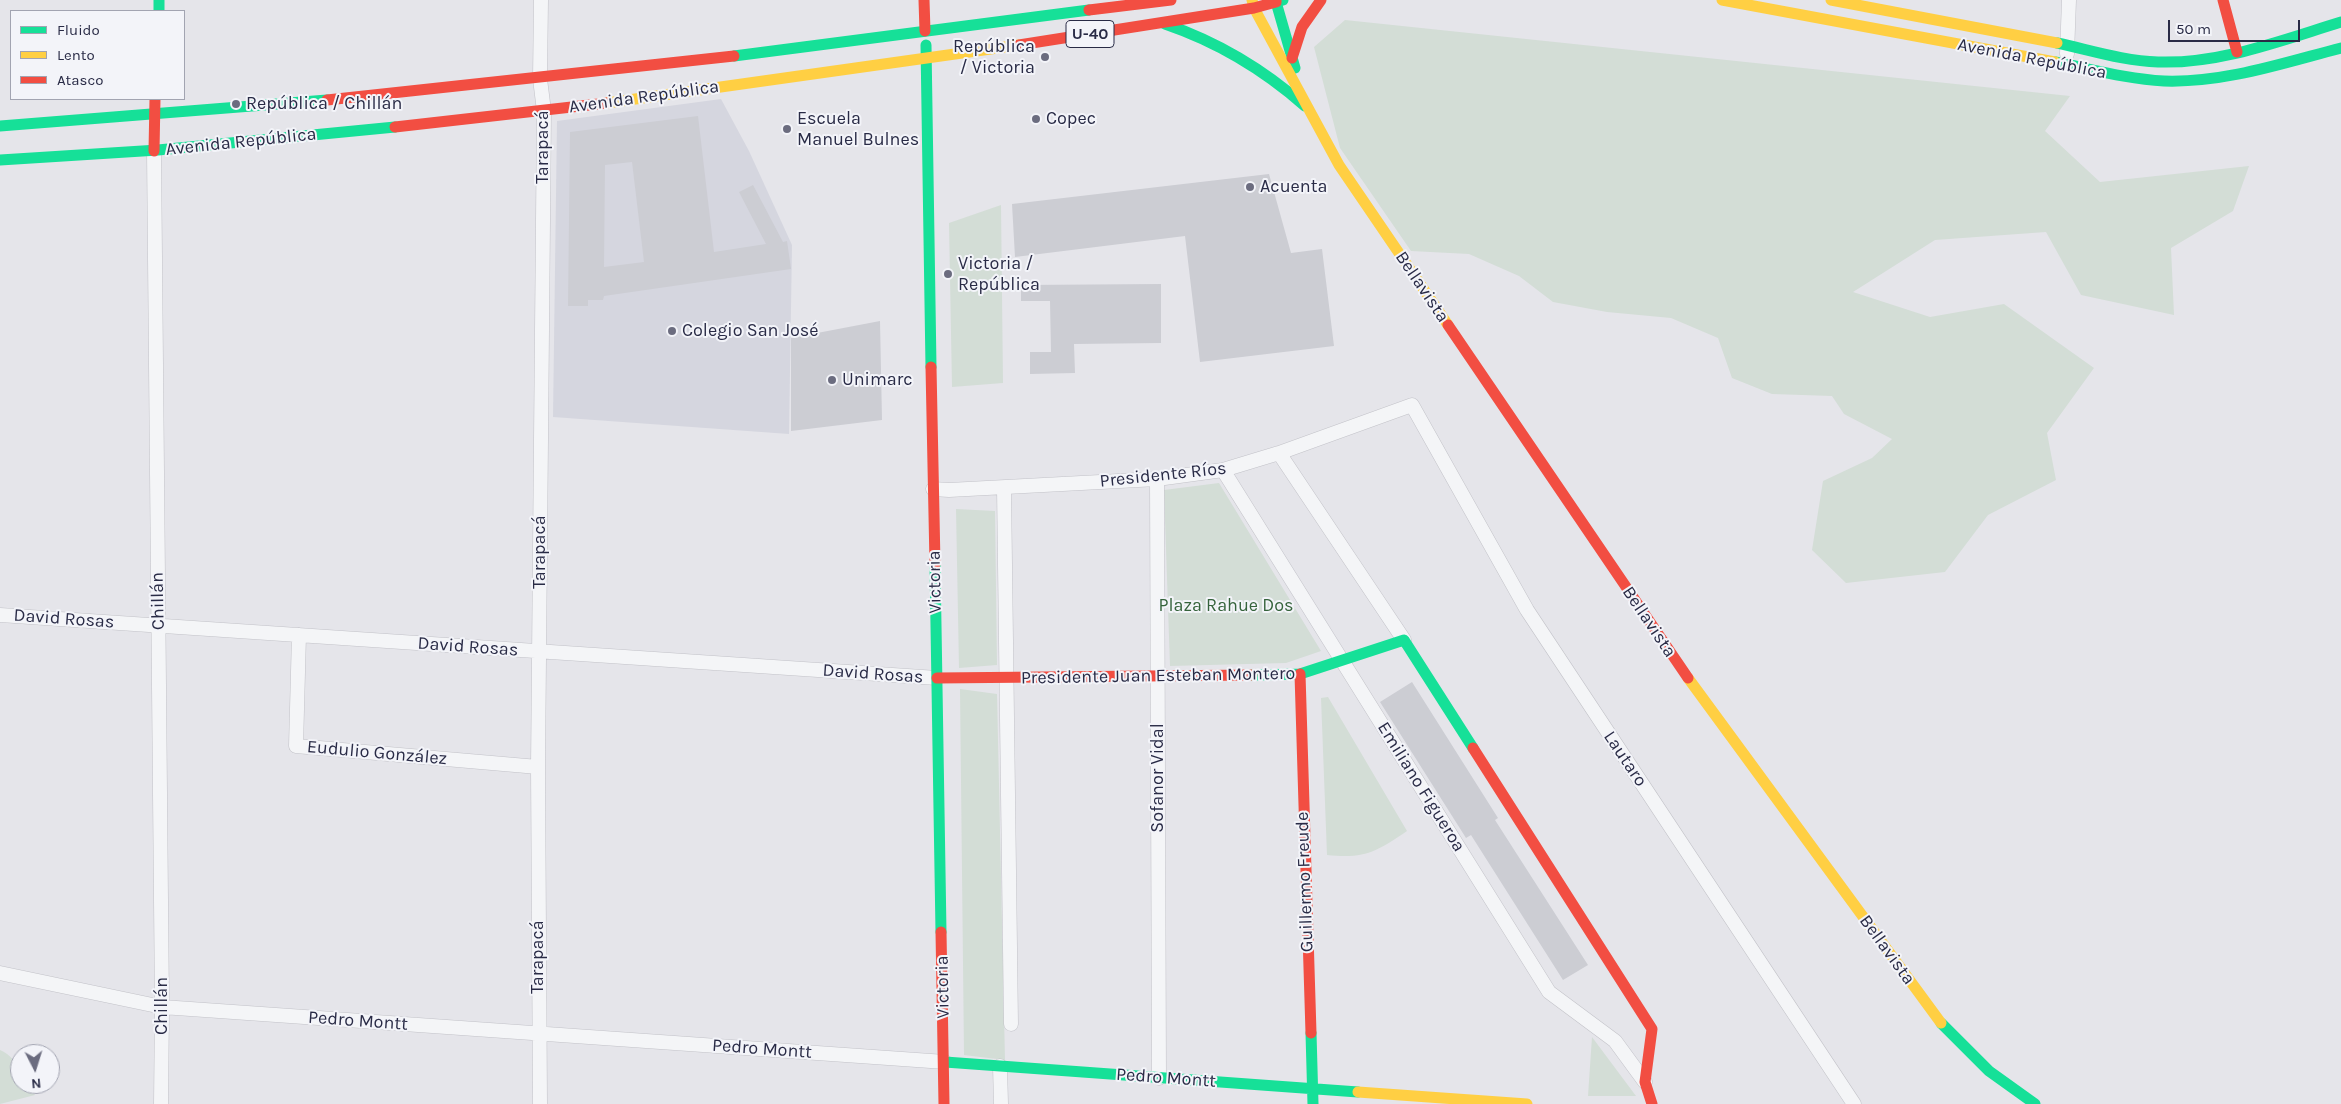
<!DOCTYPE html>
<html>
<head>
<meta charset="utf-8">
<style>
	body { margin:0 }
	#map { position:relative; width:2341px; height:1104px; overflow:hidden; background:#e5e5ea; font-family:Karla,sans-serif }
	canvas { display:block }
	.legend { position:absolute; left:10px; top:10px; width:175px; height:90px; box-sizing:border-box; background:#f3f4f9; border:1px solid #a2a4b1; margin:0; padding:6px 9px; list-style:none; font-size:15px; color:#292b46 }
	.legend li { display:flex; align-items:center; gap:10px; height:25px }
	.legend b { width:25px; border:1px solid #a2a4b1 }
	.north { position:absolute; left:10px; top:1044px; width:50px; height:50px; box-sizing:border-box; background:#f3f4f9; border:1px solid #a2a4b1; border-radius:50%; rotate:175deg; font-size:14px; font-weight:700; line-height:20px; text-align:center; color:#292b46 }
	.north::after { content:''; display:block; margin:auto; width:18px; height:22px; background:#6b6c7f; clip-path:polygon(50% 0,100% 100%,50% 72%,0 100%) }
	.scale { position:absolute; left:2168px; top:20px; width:132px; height:22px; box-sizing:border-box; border:2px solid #292b46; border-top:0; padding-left:6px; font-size:15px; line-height:18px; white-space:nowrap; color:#292b46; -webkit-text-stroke:4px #f3f4f9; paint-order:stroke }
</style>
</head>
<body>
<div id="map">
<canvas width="2341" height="1104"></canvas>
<ul class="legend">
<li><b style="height:6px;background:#16e098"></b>Fluido</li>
<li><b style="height:6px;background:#ffcf43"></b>Lento</li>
<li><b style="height:6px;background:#f24e42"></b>Atasco</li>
</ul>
<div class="north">N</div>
<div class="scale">50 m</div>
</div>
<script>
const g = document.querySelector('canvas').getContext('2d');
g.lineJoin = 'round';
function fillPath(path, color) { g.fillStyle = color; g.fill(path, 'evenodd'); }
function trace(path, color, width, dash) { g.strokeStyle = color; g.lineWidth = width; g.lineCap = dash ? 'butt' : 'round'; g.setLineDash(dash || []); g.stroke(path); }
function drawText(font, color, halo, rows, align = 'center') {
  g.font = font + ' Karla,sans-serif'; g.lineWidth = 4; g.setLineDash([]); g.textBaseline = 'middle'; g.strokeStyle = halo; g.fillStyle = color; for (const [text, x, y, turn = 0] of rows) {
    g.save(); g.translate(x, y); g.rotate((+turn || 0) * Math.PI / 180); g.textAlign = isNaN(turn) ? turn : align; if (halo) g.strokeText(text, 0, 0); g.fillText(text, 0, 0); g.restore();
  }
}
const built = new Path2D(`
	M 721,99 L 749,151 L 792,245 L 789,434 L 553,417 L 557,121 Z`);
const green = new Path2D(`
	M 1345,20 L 2070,96 L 2045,131 L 2100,182 L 2249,166 L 2233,211 L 2171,248 L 2174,315 L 2081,295 L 2046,232 L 1935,240 L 1853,292 L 1930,317 L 2004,304 L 2094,368 L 2047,433 L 2056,480 L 1988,515 L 1945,572 L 1846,583 L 1812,550 L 1823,481 L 1872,458 L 1892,439 L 1844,414 L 1832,396 L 1772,394 L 1732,378 L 1718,338 L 1671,318 L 1607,312 L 1553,302 L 1519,276 L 1469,254 L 1411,251 L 1340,148 L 1314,47 Z
	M 1001,205 L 1003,383 L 952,387 L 949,223 Z
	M 1219,483 L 1321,651 L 1286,663 L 1170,666 L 1164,490 Z
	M 956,509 L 995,511 L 997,665 L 959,668 Z
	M 960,689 L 997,694 L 1005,1060 L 964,1055 Z
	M 1328,697 L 1407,831 C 1376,852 1365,859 1327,855 L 1321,698 Z
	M 1592,1037 L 1636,1096 L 1588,1096 Z
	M 0,1050 C 15,1057 20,1068 20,1084 L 28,1084 L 35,1095 L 0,1104 Z`);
const building = new Path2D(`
	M 698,116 L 714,252 L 766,244 L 739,192 L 753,185 L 783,242 L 787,241 L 791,269 L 604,296 L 603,300 L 588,300 L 588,306 L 568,306 L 570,132 ZM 632,162 L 644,262 L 604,267 L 605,165 Z
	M 1269,174 L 1291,253 L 1322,249 L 1334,346 L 1200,362 L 1185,236 L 1015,257 L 1012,204 Z
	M 1161,284 L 1161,343 L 1074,344 L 1075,373 L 1030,374 L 1030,352 L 1051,352 L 1050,301 L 1021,301 L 1021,285 Z
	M 880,321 L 882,420 L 791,431 L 791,338 Z
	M 1412,682 L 1498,818 L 1495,820 L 1588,965 L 1563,980 L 1471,835 L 1466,838 L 1380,702 Z`);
const street = new Path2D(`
	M 2067,54 L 2069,0
	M 154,151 L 162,1007 L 161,1104
	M 1279,453 L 1404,640
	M 1223,470 L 1549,992 L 1615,1041 L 1645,1082
	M 1157,479 L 1159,1078
	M 1004,488 L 1011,1024
	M 933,489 L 949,490 L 1157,479 L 1223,470 L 1279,453 L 1412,405 L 1527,610 L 1854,1104
	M 0,615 L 937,678
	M 299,635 L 296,746 L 538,767
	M 0,973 L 162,1007 L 945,1062
	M 1000,1066 L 1001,1104
	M 540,1104 L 538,767 L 544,111 L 540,79 L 541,0`);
const fast = new Path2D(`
	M 159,0 L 159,11
	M 1283,0 L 1276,2 L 1295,68
	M 1165,24 C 1218,42 1263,69 1305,106
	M 2057,43 C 2090,50 2124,61 2158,62 C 2221,64 2282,40 2341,22
	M 926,45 L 931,367
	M 734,56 L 1089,10
	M 2055,62 C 2091,69 2127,79 2164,81 C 2225,83 2283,63 2341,48
	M 0,126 L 327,100
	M 0,160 L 158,150 L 395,127
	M 935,564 L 941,932
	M 1252,675 L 1300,674 L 1404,640 L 1473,748
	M 1941,1023 L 1989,1071 L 2035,1104
	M 1311,1033 L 1313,1104
	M 945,1062 L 1358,1092`);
const slow = new Path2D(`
	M 1252,0 L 1254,8 L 1339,165 L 1448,325
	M 1722,0 L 2055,62
	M 1831,0 L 2057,43
	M 607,103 L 1019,45
	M 1688,678 L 1941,1023
	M 1358,1092 L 1527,1104`);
const jam = new Path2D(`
	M 924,0 L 925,31
	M 2223,0 L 2237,52
	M 1089,10 L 1171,0
	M 1019,45 L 1254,8 L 1276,2 L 1276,0
	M 1292,58 L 1302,27 L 1321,0
	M 327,100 L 734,56
	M 395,127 L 607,103
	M 154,151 L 155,99
	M 1448,325 L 1688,678
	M 931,367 L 935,564
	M 1300,674 L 1311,1033
	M 937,678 L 1252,675
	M 1473,748 L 1652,1029 L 1645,1082 L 1652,1104
	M 941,932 L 944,1104`);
const markers = [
	[1045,57,5,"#6b6c7f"],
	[236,104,5,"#6b6c7f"],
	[1036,119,5,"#6b6c7f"],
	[787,129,5,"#6b6c7f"],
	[1250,187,5,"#6b6c7f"],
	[948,274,5,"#6b6c7f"],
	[672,331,5,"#6b6c7f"],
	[832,380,5,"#6b6c7f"]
];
const shields = [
	[1090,34,48]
];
const shieldNames = [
	["U-40",1090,34]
];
const poiNames = [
	["República",1035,47,"right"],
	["/ Victoria",1035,68,"right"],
	["República / Chillán",246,104],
	["Escuela",797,119],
	["Manuel Bulnes",797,140],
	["Copec",1046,119],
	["Acuenta",1260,187],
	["Victoria /",958,264],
	["República",958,285],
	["Colegio San José",682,331],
	["Unimarc",842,380]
];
const streetNames = [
	["Avenida República",2032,59,11],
	["Avenida República",644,97,-8],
	["Avenida República",241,142,-6],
	["Tarapacá",543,147,-90],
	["Bellavista",1422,287,56],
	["Presidente Ríos",1163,475,-6],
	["Tarapacá",540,552,-90],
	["Victoria",935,582,-91],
	["Chillán",158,601,-91],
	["David Rosas",64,619,4],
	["Bellavista",1649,622,56],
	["David Rosas",468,647,4],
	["David Rosas",873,674,4],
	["Presidente Juan Esteban Montero",1158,676,-1],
	["Eudulio González",377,753,5],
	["Lautaro",1625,759,56],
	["Sofanor Vidal",1158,778,-90],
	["Emiliano Figueroa",1421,787,58],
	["Guillermo Freude",1305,882,-92],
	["Bellavista",1887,950,54],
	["Tarapacá",538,957,-90],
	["Victoria",943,987,-91],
	["Chillán",162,1006,-90],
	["Pedro Montt",358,1021,4],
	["Pedro Montt",762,1049,4],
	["Pedro Montt",1166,1078,4]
];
const parkNames = [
	["Plaza Rahue Dos",1226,606]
];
fillPath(built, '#d5d6df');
fillPath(green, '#d3ddd6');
fillPath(building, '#cccdd3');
trace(street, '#c2c2c8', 15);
trace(street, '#f4f5f7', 14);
trace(fast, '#16e098', 11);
trace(slow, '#ffcf43', 11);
trace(jam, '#f24e42', 11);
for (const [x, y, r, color] of markers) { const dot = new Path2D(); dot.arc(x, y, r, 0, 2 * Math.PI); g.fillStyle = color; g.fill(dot); trace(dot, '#f3f4f9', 2); }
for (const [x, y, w] of shields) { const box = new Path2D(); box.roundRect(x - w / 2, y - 13.5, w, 27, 4); g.fillStyle = '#f3f4f9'; g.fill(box); trace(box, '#292b46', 1); }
drawText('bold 16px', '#292b46', null, shieldNames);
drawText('18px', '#292b46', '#f3f4f9', poiNames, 'left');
drawText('18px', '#292b46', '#f3f4f9', streetNames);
drawText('18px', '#35633b', '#f3f4f9', parkNames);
</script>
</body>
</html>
